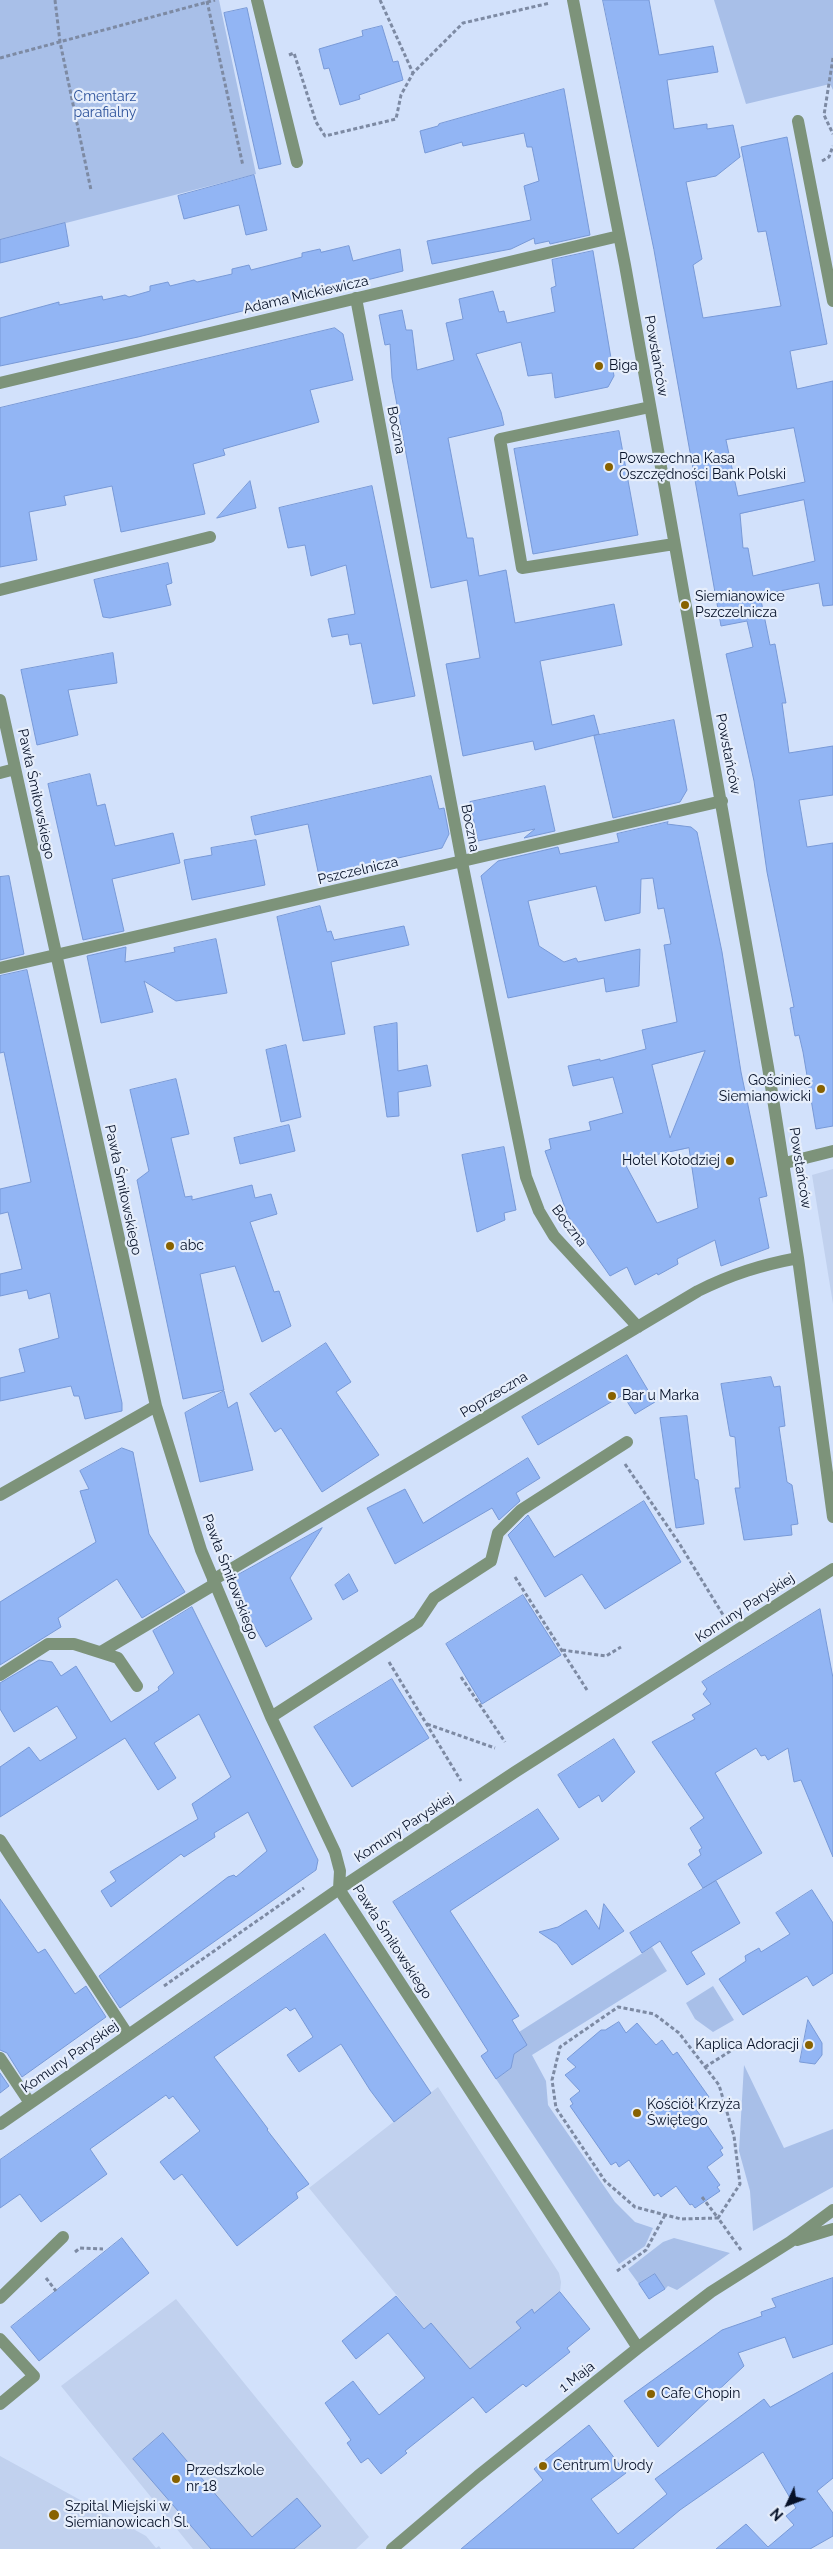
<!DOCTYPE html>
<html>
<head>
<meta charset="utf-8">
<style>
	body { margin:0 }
	#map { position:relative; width:833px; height:2549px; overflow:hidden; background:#d2e1fb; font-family:Raleway,sans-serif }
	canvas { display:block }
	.north { position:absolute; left:763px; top:2479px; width:50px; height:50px; -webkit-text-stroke:4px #e6eefb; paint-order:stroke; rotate:227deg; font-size:14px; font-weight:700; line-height:20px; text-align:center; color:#061128 }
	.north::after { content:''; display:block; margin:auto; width:18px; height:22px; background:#061128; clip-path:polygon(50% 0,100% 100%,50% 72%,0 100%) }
</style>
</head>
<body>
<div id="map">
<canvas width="833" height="2549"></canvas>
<div class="north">N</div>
</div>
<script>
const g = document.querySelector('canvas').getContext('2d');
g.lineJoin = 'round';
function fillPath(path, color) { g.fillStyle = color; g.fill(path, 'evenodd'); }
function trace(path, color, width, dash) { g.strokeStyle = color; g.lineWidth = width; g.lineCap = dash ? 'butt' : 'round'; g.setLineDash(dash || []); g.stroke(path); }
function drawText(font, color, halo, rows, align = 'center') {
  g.font = font + ' Raleway,sans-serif'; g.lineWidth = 4.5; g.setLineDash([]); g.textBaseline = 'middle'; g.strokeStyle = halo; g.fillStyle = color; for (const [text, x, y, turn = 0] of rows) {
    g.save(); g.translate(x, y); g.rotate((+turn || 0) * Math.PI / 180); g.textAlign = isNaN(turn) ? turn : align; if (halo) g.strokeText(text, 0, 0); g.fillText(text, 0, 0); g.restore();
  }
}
const built = new Path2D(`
	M 833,1169 L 833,1304 L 812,1175 Z
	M 438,2087 L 559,2273 L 561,2282 L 560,2292 L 590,2329 L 550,2362 L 552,2366 L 526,2387 L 523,2384 L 486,2413 L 425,2340 L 430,2336 L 309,2188 Z
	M 176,2299 L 369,2537 L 356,2549 L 193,2549 L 61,2386 Z
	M 0,2456 L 146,2536 L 156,2548 L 159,2546 L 161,2549 L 0,2549 Z`);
const green = new Path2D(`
	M 0,0 L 219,0 L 256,174 L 0,240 Z
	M 714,0 L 833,0 L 833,90 L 830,84 L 746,104 Z
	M 652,1947 L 667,1971 L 532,2055 L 546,2081 L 548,2105 L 615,2202 L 635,2222 L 653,2228 L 645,2246 L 619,2264 L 496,2079 L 511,2068 L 514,2054 L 526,2045 L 519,2032 Z
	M 713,1986 L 734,2020 L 713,2032 L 695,2019 L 686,2003 Z
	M 744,2065 L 784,2148 L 833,2129 L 833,2187 L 753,2231 L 750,2191 L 739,2151 Z
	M 674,2238 L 730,2253 L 677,2290 L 668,2286 L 665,2289 L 655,2274 L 639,2284 L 628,2269 L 663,2242 Z`);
const building = new Path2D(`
	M 603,0 L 649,0 L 659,55 L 713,46 L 718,72 L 667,80 L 674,129 L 707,124 L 707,129 L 733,125 L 740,157 L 716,176 L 686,182 L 702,259 L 693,265 L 703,318 L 781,306 L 766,231 L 758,232 L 741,147 L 787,137 L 827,344 L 790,351 L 797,389 L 833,381 L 833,605 L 823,606 L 819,583 L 760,595 L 770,645 L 775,644 L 786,703 L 782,703 L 789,753 L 833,746 L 833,795 L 799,800 L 807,847 L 833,843 L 833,1126 L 816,1129 L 803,1052 L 799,1035 L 795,1036 L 790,1008 L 794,1007 L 767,872 L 754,781 L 726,654 L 753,647 L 747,621 L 721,626 L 654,250 ZM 794,428 L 805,482 L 738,496 L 726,440 ZM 804,500 L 815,561 L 753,576 L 748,548 L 743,548 L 740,514 Z
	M 247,8 L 281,164 L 259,169 L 224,13 Z
	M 382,26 L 393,62 L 398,61 L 403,80 L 359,95 L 360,99 L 340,105 L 329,68 L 324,69 L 319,49 L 363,36 L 362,31 Z
	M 564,89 L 590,235 L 550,244 L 549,241 L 535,244 L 534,238 L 511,249 L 432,264 L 427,241 L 531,220 L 524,186 L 539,181 L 532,147 L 527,147 L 524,133 L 463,146 L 462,142 L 425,153 L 420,131 L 438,126 L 439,124 Z
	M 254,175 L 267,230 L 246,235 L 239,205 L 184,219 L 178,196 Z
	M 65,223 L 69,246 L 0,263 L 0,240 Z
	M 349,246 L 353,261 L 400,249 L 403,271 L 138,337 L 0,366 L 0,318 L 59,302 L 59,305 L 102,296 L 103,300 L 125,295 L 129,297 L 150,291 L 150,286 L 168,282 L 170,286 L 194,280 L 197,282 L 232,274 L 232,269 L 249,265 L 251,270 L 302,257 L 302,253 L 320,249 L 321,252 Z
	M 593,251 L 614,376 L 608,387 L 555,398 L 552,373 L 528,376 L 521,342 L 476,354 L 501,412 L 504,425 L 448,438 L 467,538 L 473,538 L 479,576 L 506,570 L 515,623 L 614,604 L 622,645 L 540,661 L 552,725 L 594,715 L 599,734 L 535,750 L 533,741 L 463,756 L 446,664 L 480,658 L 467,580 L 431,588 L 392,378 L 390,344 L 385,345 L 379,315 L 402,310 L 406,330 L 412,330 L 417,370 L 454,360 L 446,323 L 463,319 L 459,299 L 493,291 L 499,312 L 504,311 L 507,323 L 555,312 L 551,288 L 556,286 L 552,260 Z
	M 335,328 L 343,334 L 353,380 L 310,390 L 319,422 L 223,449 L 225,455 L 193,464 L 205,514 L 121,532 L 112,486 L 64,496 L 66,505 L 29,512 L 37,560 L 0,567 L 0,408 Z
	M 619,431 L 638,535 L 533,554 L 514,449 Z
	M 250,481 L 256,508 L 217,518 Z
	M 372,486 L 415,696 L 373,704 L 361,643 L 350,645 L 348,634 L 332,637 L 328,619 L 355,614 L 346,565 L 311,576 L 305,545 L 288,548 L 279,508 Z
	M 168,563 L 172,583 L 166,585 L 171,605 L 110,618 L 103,617 L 94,580 Z
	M 113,653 L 117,683 L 68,690 L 78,735 L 37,745 L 21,670 Z
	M 674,720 L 687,790 L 680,802 L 613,818 L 594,736 Z
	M 90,774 L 97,806 L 105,804 L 115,846 L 173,833 L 180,863 L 112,879 L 124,931 L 83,940 L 48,784 Z
	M 431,776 L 439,809 L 444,808 L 449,834 L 442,848 L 319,876 L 308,824 L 255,835 L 251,817 Z
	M 545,786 L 555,831 L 524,838 L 535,829 L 478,841 L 470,802 Z
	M 668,822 L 667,824 L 691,827 L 697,832 L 722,952 L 741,1072 L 767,1196 L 759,1198 L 769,1248 L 721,1266 L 715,1240 L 677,1259 L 678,1264 L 658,1275 L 657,1273 L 635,1285 L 627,1267 L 610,1276 L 568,1216 L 545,1151 L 551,1149 L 549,1139 L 591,1130 L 589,1122 L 623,1113 L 613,1077 L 573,1086 L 568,1066 L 600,1059 L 600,1061 L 646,1049 L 642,1030 L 677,1022 L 664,945 L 671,944 L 664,908 L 658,909 L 653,878 L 641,879 L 640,913 L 605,921 L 596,886 L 528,901 L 539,946 L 564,962 L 576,958 L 578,962 L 640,949 L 639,986 L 606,992 L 604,978 L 508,998 L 481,876 L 498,861 L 558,847 L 560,854 L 619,842 L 617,834 ZM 705,1051 L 670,1138 L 652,1065 ZM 689,1148 L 698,1208 L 657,1223 L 624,1162 Z
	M 256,840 L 265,885 L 192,900 L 184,860 L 212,855 L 211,848 Z
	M 9,876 L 24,954 L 0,960 L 0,877 Z
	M 320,906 L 327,932 L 331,931 L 334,940 L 404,926 L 409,945 L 331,962 L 345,1034 L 303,1041 L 277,917 Z
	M 216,939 L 227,993 L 176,1001 L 144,981 L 153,1012 L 101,1023 L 87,956 L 126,947 L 125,962 L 175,952 L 174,948 Z
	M 27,970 L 122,1403 L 122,1411 L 85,1419 L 79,1396 L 74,1396 L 71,1386 L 0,1401 L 0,1378 L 25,1372 L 19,1349 L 59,1338 L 50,1293 L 29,1299 L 27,1290 L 0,1296 L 0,1274 L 22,1269 L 8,1212 L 0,1214 L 0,1189 L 31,1182 L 4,1052 L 0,1053 L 0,976 Z
	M 397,1023 L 398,1071 L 427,1065 L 431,1086 L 398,1092 L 399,1116 L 387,1117 L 374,1027 Z
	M 286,1045 L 301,1117 L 281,1122 L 266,1050 Z
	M 176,1079 L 189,1134 L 171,1138 L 185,1197 L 192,1196 L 192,1200 L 252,1185 L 255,1198 L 271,1194 L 277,1214 L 250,1222 L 274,1292 L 279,1291 L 291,1326 L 262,1342 L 235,1266 L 200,1274 L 224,1390 L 183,1399 L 137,1180 L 149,1171 L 130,1090 Z
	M 289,1125 L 295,1151 L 240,1164 L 234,1138 Z
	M 504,1147 L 516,1210 L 504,1213 L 505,1220 L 477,1232 L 462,1155 Z
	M 326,1343 L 351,1382 L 336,1392 L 379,1455 L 322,1492 L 281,1428 L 275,1432 L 250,1394 Z
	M 627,1355 L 655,1402 L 635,1414 L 623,1395 L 538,1445 L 522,1417 Z
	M 771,1377 L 774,1387 L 780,1386 L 785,1426 L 779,1427 L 787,1482 L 792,1485 L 798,1524 L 791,1525 L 792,1535 L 744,1540 L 735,1488 L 740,1488 L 735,1437 L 730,1436 L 721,1384 Z
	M 224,1391 L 228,1408 L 237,1402 L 253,1470 L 200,1482 L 185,1413 Z
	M 687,1416 L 695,1479 L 698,1480 L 704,1524 L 676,1528 L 660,1418 Z
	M 122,1448 L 133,1452 L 149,1534 L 185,1592 L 142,1618 L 117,1579 L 58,1618 L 61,1627 L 0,1665 L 0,1602 L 96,1542 L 80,1491 L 89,1489 L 80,1471 Z
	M 528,1458 L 540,1478 L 516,1493 L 520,1501 L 499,1520 L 492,1508 L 395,1564 L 367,1508 L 405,1489 L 423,1523 Z
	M 644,1501 L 681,1562 L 605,1609 L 582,1574 L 545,1597 L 508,1535 L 528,1515 L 554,1557 Z
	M 322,1528 L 290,1578 L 312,1619 L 266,1647 L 233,1587 L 236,1576 Z
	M 349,1574 L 358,1591 L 343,1600 L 335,1585 Z
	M 523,1595 L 561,1655 L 482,1704 L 446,1644 Z
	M 192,1607 L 318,1860 L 316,1870 L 120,2008 L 99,1976 L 228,1877 L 234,1875 L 236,1877 L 267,1851 L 248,1812 L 214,1833 L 215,1837 L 184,1857 L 181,1854 L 111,1907 L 101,1891 L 116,1881 L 110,1872 L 198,1819 L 192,1804 L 231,1777 L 199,1714 L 154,1743 L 176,1778 L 158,1790 L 125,1738 L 0,1817 L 0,1767 L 29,1747 L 40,1761 L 77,1738 L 57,1706 L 14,1732 L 0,1709 L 0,1683 L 39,1660 L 52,1662 L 61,1676 L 76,1666 L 111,1722 L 159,1690 L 158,1687 L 174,1673 L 153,1631 Z
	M 820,1609 L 833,1678 L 833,1857 L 801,1780 L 794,1782 L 788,1748 L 768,1760 L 765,1755 L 761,1756 L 756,1748 L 715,1773 L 762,1853 L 703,1888 L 688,1864 L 701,1855 L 699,1850 L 702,1848 L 690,1828 L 704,1818 L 652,1742 L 695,1719 L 692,1715 L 711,1704 L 703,1694 L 707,1689 L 702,1682 Z
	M 392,1679 L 429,1738 L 352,1787 L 314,1727 Z
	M 614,1739 L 635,1772 L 602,1802 L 599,1795 L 579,1808 L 558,1775 Z
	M 538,1809 L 559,1839 L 450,1911 L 519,2016 L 512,2020 L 527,2045 L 514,2054 L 511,2068 L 496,2079 L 481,2056 L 488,2051 L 393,1902 Z
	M 716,1881 L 740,1923 L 691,1952 L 705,1974 L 687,1985 L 660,1941 L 642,1953 L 630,1933 Z
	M 812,1890 L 833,1923 L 833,1973 L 813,1986 L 807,1976 L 743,2015 L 719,1979 L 746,1961 L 745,1956 L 759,1948 L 761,1952 L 790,1934 L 776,1913 Z
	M 0,1899 L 38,1953 L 45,1949 L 75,1994 L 86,1986 L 106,2017 L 22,2077 L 7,2053 L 0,2050 Z
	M 604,1904 L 624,1931 L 572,1965 L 557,1944 L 539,1932 L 558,1927 L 586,1910 L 599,1929 Z
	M 325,1934 L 431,2093 L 394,2122 L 370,2090 L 341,2044 L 299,2072 L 287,2055 L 313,2037 L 295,2008 L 290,2011 L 286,2007 L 214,2057 L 268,2129 L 267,2130 L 309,2184 L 296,2193 L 298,2198 L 237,2246 L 182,2174 L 174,2180 L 160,2162 L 200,2131 L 173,2096 L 169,2099 L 166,2095 L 90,2149 L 107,2174 L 41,2222 L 20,2194 L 0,2208 L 0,2160 Z
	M 808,2020 L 822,2043 L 822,2055 L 815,2064 L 800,2062 Z
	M 619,2022 L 626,2033 L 637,2023 L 656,2045 L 662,2040 L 673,2055 L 677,2052 L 709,2097 L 695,2108 L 723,2148 L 720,2150 L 723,2155 L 707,2167 L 720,2185 L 717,2187 L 720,2191 L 695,2208 L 692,2204 L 690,2205 L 676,2186 L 661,2197 L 658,2193 L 654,2196 L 629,2160 L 619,2167 L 616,2162 L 611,2165 L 570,2106 L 573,2104 L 570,2099 L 580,2091 L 565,2075 L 576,2067 L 567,2059 L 601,2030 L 605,2030 Z
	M 0,2073 L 9,2086 L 0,2093 Z
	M 122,2238 L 149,2273 L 39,2361 L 11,2327 Z
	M 655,2274 L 665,2289 L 649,2299 L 639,2284 Z
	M 833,2278 L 833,2344 L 793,2358 L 785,2337 L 738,2353 L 744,2366 L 658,2447 L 624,2401 L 722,2330 L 762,2316 L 761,2312 L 776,2307 L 772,2299 Z
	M 560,2292 L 590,2329 L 567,2348 L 570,2352 L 526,2387 L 523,2384 L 486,2413 L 473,2397 L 405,2451 L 407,2453 L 381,2474 L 368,2458 L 361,2463 L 347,2443 L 351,2440 L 325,2403 L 353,2381 L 379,2415 L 425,2378 L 388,2333 L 356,2359 L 342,2341 L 396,2296 L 424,2329 L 431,2323 L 470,2369 L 521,2328 L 516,2322 L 532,2309 L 534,2313 Z
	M 833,2373 L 833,2478 L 817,2491 L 833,2513 L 833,2536 L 810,2549 L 716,2549 L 746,2524 L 768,2547 L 794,2525 L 786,2516 L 796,2508 L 763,2452 L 680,2510 L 633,2549 L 461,2549 L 543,2480 L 534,2469 L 589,2425 L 626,2473 L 591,2499 L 618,2534 L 667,2494 L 655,2479 L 764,2399 L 770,2407 Z
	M 163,2433 L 252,2537 L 297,2498 L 321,2526 L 294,2549 L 211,2549 L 133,2459 Z`);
const path = new Path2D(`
	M 55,0 L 60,42 L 91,190
	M 380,0 L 413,73 L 463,23 L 550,3
	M 207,1 L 243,166
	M 289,55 L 294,53 L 316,122 L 325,136 L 396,119 L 401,95 L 413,73
	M 0,58 L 215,0
	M 833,58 L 824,115 L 833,134
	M 822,161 L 829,157 L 833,146
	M 625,1464 L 679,1543 L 725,1618
	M 515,1577 L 587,1690
	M 562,1650 L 606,1656 L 621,1647
	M 389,1662 L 461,1781
	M 461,1677 L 505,1742
	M 427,1724 L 495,1748
	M 164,1986 L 304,1888
	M 705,2067 L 737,2047
	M 702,2197 L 718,2218 L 740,2184 L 734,2136 L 719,2085 L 679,2033 L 654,2014 L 618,2007 L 560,2047 L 552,2080 L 556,2108 L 605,2181 L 635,2207 L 681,2219 L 718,2218 L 741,2250
	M 75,2252 L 80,2248 L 103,2249
	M 617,2271 L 646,2250 L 665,2215
	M 46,2278 L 56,2291`);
const minor = new Path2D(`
	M 257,0 L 297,162
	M 573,0 L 625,265 L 768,1067 L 798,1258 L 833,1517
	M 798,121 L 833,301
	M 356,298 L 462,862 L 526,1177 L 539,1211 L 554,1236 L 638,1327
	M 0,383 L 619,236
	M 650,407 L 500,439 L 522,568 L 674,544
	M 0,590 L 210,537
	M 0,700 L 156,1406 L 201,1550 L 271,1717 L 335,1852 L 340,1871 L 339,1889 L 638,2348
	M 0,773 L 15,769
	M 0,968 L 722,801
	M 785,1163 L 833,1151
	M 0,1495 L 156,1406
	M 213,1580 L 698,1291 C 732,1274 761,1265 798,1258
	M 101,1652 L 215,1584
	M 0,1675 L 48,1644 L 74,1644 L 118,1658 L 137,1686
	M 271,1717 L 418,1622 L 434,1598 L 491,1561 L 498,1533 L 521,1510 L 627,1442
	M 0,1840 L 128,2035
	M 0,2058 L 30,2103
	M 0,2124 L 339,1889 L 515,1772 L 833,1569
	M 797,2240 L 833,2229
	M 0,2298 L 63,2237
	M 0,2339 L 34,2376 L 0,2404
	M 392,2549 L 478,2476 L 638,2348 L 711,2292 L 790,2242 L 833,2210`);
const markers = [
	[599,366,5,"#886200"],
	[609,467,5,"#886200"],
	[685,605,5,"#886200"],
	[821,1089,5,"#886200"],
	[730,1161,5,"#886200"],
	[170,1246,5,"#886200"],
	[612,1396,5,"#886200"],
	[809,2045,5,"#886200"],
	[637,2113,5,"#886200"],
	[651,2394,5,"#886200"],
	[543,2466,5,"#886200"],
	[176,2479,5,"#886200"],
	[54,2515,6,"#886200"]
];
const parkNames = [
	["Cmentarz",105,97],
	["parafialny",105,113]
];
const streetNames = [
	["Adama Mickiewicza",306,295,-13],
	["Powstańców",656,356,80],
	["Boczna",396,430,79],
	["Powstańców",728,754,79],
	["Pawła Śmiłowskiego",36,794,78],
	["Boczna",470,828,79],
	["Pszczelnicza",358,871,-13],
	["Powstańców",800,1168,81],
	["Pawła Śmiłowskiego",123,1190,78],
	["Boczna",569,1226,53],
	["Poprzeczna",494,1395,-31],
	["Pawła Śmiłowskiego",230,1577,69],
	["Komuny Paryskiej",745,1608,-33],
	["Komuny Paryskiej",404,1828,-33],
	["Pawła Śmiłowskiego",392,1942,57],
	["Komuny Paryskiej",70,2057,-35],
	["1 Maja",577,2377,-38]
];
const poiNames = [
	["Biga",609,366],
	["Powszechna Kasa",619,459],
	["Oszczędności Bank Polski",619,475],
	["Siemianowice",695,597],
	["Pszczelnicza",695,613],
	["Gościniec",811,1081,"right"],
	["Siemianowicki",811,1097,"right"],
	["Hotel Kołodziej",720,1161,"right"],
	["abc",180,1246],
	["Bar u Marka",622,1396],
	["Kaplica Adoracji",799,2045,"right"],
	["Kościół Krzyża",647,2105],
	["Świętego",647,2121],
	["Cafe Chopin",661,2394],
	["Centrum Urody",553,2466],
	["Przedszkole",186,2471],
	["nr 18",186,2487],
	["Szpital Miejski w",65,2507],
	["Siemianowicach Śl.",65,2523]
];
fillPath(built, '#c1d1ee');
fillPath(green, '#a8bfe8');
fillPath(building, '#92b5f4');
trace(building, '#7899d7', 1);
trace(path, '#7d8aa3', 3, [4, 2.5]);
trace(minor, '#7d937a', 12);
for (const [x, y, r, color] of markers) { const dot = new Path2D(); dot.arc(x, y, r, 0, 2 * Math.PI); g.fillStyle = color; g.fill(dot); trace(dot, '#e6eefb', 2); }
drawText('14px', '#2c529b', '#e6eefb', parkNames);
drawText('14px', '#061128', '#e6eefb', streetNames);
drawText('14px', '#061128', '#e6eefb', poiNames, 'left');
</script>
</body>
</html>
